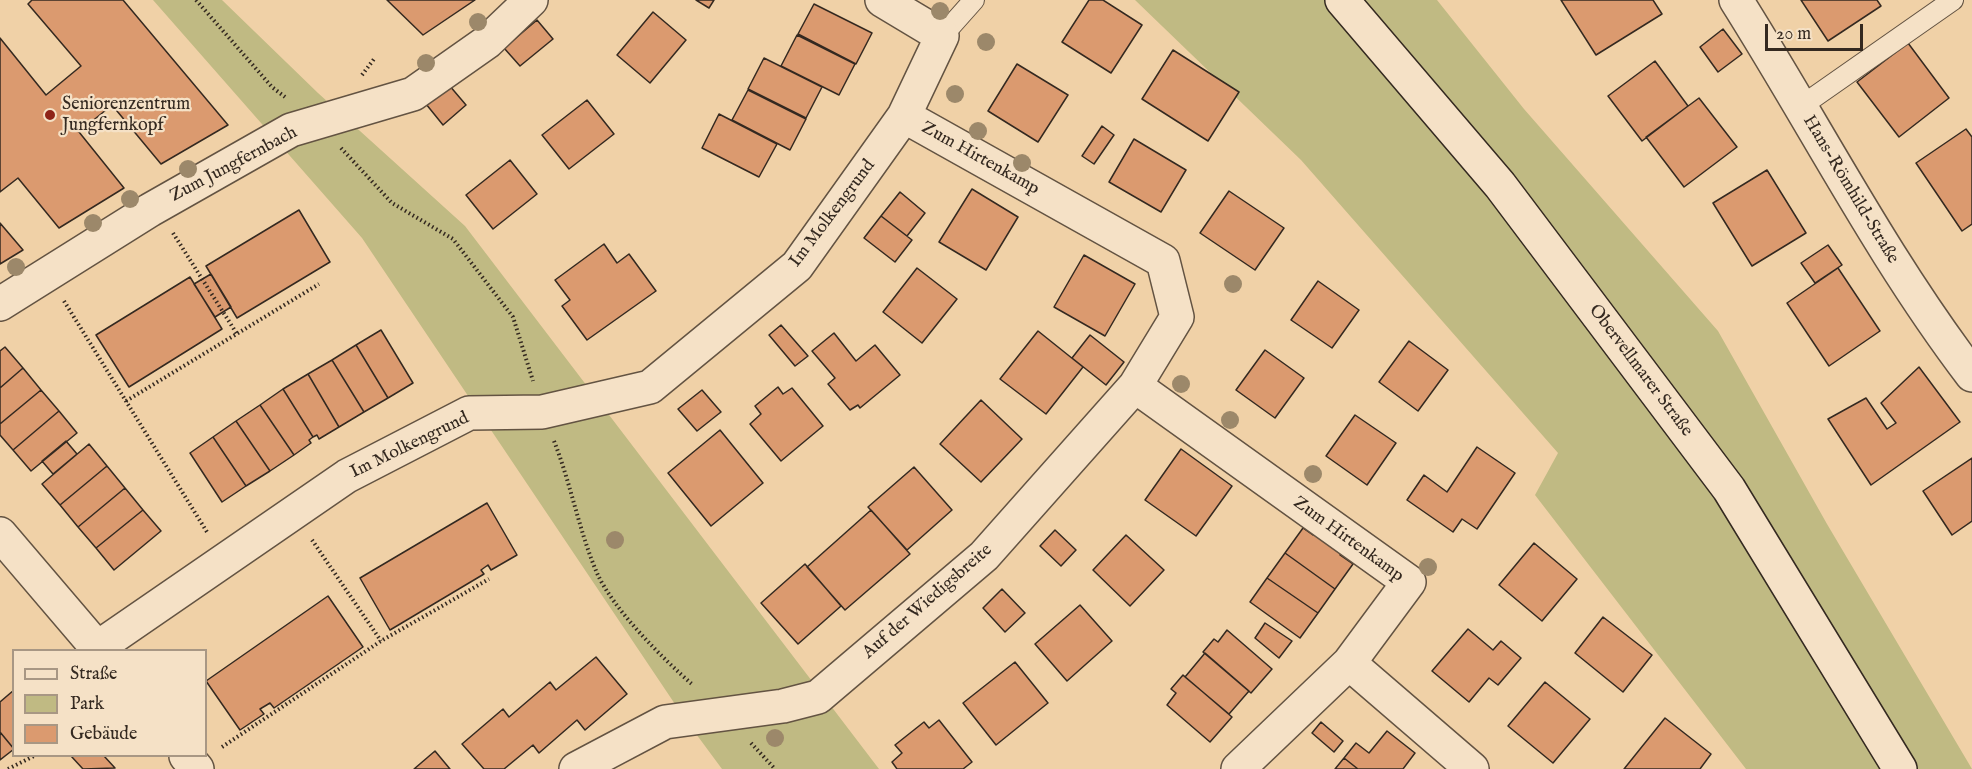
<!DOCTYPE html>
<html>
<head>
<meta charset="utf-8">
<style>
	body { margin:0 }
	#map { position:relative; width:1972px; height:769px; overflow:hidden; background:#f0d1a7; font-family:"IM FELL English",serif }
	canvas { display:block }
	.legend { position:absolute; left:12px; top:649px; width:195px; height:108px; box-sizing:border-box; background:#f5e1c6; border:2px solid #a89784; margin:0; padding:8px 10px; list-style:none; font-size:18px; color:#342920 }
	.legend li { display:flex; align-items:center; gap:12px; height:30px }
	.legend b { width:30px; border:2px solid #a89784 }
	.scale { position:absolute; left:1765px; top:24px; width:98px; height:27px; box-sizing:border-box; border:3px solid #342920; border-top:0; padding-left:8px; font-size:18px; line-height:21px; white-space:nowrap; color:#342920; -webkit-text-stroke:4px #f5e1c6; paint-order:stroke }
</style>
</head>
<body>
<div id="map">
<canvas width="1972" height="769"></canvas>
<ul class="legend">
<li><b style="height:8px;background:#f5e1c6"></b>Straße</li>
<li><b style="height:16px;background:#c0ba83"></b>Park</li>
<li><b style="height:16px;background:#db9a6f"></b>Gebäude</li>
</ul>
<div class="scale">20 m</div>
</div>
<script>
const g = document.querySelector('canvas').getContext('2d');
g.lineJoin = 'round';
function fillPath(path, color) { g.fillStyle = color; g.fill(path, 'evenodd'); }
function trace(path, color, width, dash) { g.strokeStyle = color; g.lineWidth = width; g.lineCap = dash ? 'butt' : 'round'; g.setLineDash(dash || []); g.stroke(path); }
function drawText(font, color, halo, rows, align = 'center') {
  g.font = font + ' "IM FELL English",serif'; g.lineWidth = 4.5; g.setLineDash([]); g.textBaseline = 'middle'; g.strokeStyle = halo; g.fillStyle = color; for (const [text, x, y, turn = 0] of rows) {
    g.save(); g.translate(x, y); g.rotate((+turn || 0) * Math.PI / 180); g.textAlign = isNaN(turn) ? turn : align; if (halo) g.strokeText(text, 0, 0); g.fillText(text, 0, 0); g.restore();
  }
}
const green = new Path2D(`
	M 153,0 L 222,0 L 318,93 L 465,226 L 879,769 L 722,769 L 685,719 L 362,238 Z
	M 1135,0 L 1437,0 L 1524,109 L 1718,331 L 1827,524 L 1972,769 L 1746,769 L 1535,495 L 1558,453 L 1301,160 Z`);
const building = new Path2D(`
	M 32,0 L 123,0 L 228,125 L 161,164 L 112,105 L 79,132 L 124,188 L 59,228 L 18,178 L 0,192 L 0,38 L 46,95 L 81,66 L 28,4 Z
	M 387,0 L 475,0 L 423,35 Z
	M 696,0 L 714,0 L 709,8 Z
	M 1089,0 L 1103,0 L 1142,25 L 1111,73 L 1062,42 Z
	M 1561,0 L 1653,0 L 1662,14 L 1596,55 Z
	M 1801,0 L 1877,0 L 1881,6 L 1828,41 Z
	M 814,4 L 872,33 L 856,64 L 798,34 Z
	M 653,12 L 686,40 L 650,83 L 617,55 Z
	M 537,20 L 553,39 L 520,66 L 504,48 Z
	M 1723,29 L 1742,54 L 1718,72 L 1700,47 Z
	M 797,35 L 855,64 L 839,95 L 781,66 Z
	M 1908,43 L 1949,98 L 1899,137 L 1857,82 Z
	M 1173,50 L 1239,92 L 1208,141 L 1142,99 Z
	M 764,58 L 822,87 L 806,118 L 748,89 Z
	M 1655,61 L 1688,106 L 1642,141 L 1608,96 Z
	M 1017,64 L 1068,95 L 1038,142 L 988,111 Z
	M 449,85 L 466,105 L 443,125 L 426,104 Z
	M 748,90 L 806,119 L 790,150 L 732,120 Z
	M 1699,98 L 1737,147 L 1684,187 L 1646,137 Z
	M 587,100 L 614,134 L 569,169 L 542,135 Z
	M 719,114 L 777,144 L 759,177 L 702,148 Z
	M 1102,126 L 1114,135 L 1094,164 L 1082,156 Z
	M 1966,129 L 1972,137 L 1972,224 L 1962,231 L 1916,163 Z
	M 1134,139 L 1186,170 L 1161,212 L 1109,182 Z
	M 510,160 L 537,194 L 493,229 L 466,195 Z
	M 1767,170 L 1806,233 L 1752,266 L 1713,203 Z
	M 972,189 L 1018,217 L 986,270 L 939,242 Z
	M 1229,191 L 1284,228 L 1255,270 L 1200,233 Z
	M 900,192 L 925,213 L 907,236 L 881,216 Z
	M 299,210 L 330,262 L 237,318 L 206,266 Z
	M 881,216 L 912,240 L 895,262 L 864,238 Z
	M 0,223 L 23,250 L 0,264 Z
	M 604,244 L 617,263 L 629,254 L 656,291 L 587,340 L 562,306 L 570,300 L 555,280 Z
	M 1828,245 L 1842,265 L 1815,283 L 1801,263 Z
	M 1084,255 L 1135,284 L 1105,336 L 1054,307 Z
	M 917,268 L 957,299 L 922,343 L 883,312 Z
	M 1838,268 L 1880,331 L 1829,366 L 1787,303 Z
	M 211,274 L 231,307 L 215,317 L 194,284 Z
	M 190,277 L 222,329 L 129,387 L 96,335 Z
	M 1318,281 L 1359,310 L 1332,348 L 1291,320 Z
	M 781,325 L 808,356 L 795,366 L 769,335 Z
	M 381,330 L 413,383 L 388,398 L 356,345 Z
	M 1038,331 L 1083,367 L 1046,414 L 1000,379 Z
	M 834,333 L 856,361 L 875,345 L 900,375 L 860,408 L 858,405 L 850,410 L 828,384 L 835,378 L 812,351 Z
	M 1090,335 L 1124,362 L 1106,385 L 1072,358 Z
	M 1409,341 L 1448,370 L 1418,411 L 1379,382 Z
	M 356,345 L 388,398 L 364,412 L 332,360 Z
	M 5,347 L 23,368 L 0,388 L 0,351 Z
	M 1265,350 L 1304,378 L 1275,418 L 1236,390 Z
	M 332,360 L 364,412 L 339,427 L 308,374 Z
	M 1919,367 L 1960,422 L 1871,485 L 1828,419 L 1866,398 L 1887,429 L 1896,423 L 1881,403 Z
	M 23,368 L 41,390 L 0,424 L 0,388 Z
	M 308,374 L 339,427 L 319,439 L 317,435 L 313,437 L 283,389 Z
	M 778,387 L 783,394 L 792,388 L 823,426 L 781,461 L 750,424 L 761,414 L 755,406 Z
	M 283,389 L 313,437 L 309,440 L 311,443 L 294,455 L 260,405 Z
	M 41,390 L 59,411 L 13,450 L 0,435 L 0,424 Z
	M 702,390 L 721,412 L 697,431 L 678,409 Z
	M 981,400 L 1022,439 L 981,482 L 940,444 Z
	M 260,405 L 294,455 L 270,471 L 236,421 Z
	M 59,411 L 77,433 L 31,471 L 13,450 Z
	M 1355,415 L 1396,443 L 1367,485 L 1326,456 Z
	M 236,421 L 270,471 L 246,486 L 213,437 Z
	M 720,430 L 763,483 L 711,526 L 668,473 Z
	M 213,437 L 246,486 L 222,502 L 190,453 Z
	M 66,441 L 77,454 L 53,474 L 42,461 Z
	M 89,444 L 107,466 L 60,505 L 42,484 Z
	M 1477,447 L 1515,473 L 1477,529 L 1462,519 L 1453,532 L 1407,500 L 1424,475 L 1447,492 Z
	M 1181,449 L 1232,486 L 1196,536 L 1145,500 Z
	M 1972,458 L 1972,521 L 1952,535 L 1923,491 Z
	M 107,466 L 125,488 L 78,527 L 60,505 Z
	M 914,467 L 952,510 L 907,550 L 868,507 Z
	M 125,488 L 143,510 L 96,548 L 78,527 Z
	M 487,503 L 517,555 L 491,570 L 488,565 L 481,570 L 484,574 L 390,630 L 360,578 Z
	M 143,510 L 161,531 L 114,570 L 96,548 Z
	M 871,510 L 910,554 L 845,610 L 807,567 Z
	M 1303,528 L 1313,535 L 1316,531 L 1343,550 L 1340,555 L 1353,564 L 1335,589 L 1285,553 Z
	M 1055,530 L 1076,550 L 1061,566 L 1040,546 Z
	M 1126,535 L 1164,570 L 1130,606 L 1093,570 Z
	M 1534,543 L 1577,579 L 1542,621 L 1499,585 Z
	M 1285,553 L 1335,589 L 1318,613 L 1267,578 Z
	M 805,564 L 841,606 L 798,644 L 761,603 Z
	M 1267,578 L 1318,613 L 1300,638 L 1250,602 Z
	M 1002,589 L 1025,613 L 1005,632 L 983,608 Z
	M 328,596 L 363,647 L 274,708 L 270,703 L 260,709 L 264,714 L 240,730 L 206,681 Z
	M 1080,605 L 1112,641 L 1067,681 L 1035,644 Z
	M 1603,617 L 1652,655 L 1623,692 L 1575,653 Z
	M 1265,623 L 1292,641 L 1279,658 L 1255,638 Z
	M 1468,629 L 1493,650 L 1501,641 L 1521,658 L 1498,685 L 1489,678 L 1469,702 L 1432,671 Z
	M 1227,630 L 1272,669 L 1251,693 L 1203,652 L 1214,639 L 1218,642 Z
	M 1205,653 L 1249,691 L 1229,714 L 1185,677 Z
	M 596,657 L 627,694 L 585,730 L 577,720 L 539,753 L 533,745 L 504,769 L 484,769 L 462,744 L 503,709 L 509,717 L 550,682 L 556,690 Z
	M 1015,662 L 1048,703 L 996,745 L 963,703 Z
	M 1183,675 L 1232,717 L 1210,742 L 1167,705 L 1176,693 L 1171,689 Z
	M 1545,682 L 1590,719 L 1553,763 L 1508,726 Z
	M 14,690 L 14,749 L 0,732 L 0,702 Z
	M 1665,718 L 1711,754 L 1700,769 L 1624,769 Z
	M 939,720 L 972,762 L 963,769 L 897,769 L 892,762 L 902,753 L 895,745 L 924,722 L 929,728 Z
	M 1321,722 L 1343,741 L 1334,752 L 1312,733 Z
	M 1387,731 L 1415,753 L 1403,769 L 1358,769 L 1344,758 L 1356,743 L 1369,753 Z
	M 0,732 L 14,749 L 0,760 Z
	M 435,751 L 450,769 L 414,769 Z
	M 71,756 L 104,756 L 115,768 L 83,769 Z
	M 1344,758 L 1358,769 L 1335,769 Z`);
const path = new Path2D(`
	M 196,0 L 272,87 L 285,97
	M 362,75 L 374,59
	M 341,148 L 392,203 L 453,239 L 513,317 L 533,381
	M 173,233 L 237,334
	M 64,301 L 207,532
	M 126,401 L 319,284
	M 554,441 C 571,484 579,531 597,573 C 613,609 663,659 693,685
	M 312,540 L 381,641
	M 751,743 L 775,769
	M 222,747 L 381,641 L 489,579
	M 8,769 L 34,756`);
const lane = new Path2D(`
	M 942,36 L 974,0
	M 1800,107 L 1953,0`);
const street = new Path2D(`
	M 1736,0 C 1815,125 1882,257 1972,375
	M 0,304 L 150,210 L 291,130 L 413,94 L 487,42 L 531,0
	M 1135,386 L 1409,582 L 1349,663 L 1238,769
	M 0,534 L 99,650
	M 97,648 L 347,476 L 469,413 L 542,412 L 650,387 L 797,266 L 904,116
	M 1349,663 L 1472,769
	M 186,756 L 197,769
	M 576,769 L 665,722 L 783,706 L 818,697 L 984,556 L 1135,386 L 1177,317 L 1163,261 L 904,116 L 942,36 L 882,0`);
const secondary = new Path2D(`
	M 1342,0 L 1500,185 L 1729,489 L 1900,769`);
const trees = [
	[940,11],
	[478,22],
	[986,42],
	[426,63],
	[955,94],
	[978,131],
	[1022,163],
	[188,169],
	[130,199],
	[93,223],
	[16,267],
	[1233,284],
	[1181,384],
	[1230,420],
	[1313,474],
	[615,540],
	[1428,567],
	[775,738]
];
const markers = [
	[50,115,6,"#8f2418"]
];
const poiNames = [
	["Seniorenzentrum",62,105],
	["Jungfernkopf",62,126]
];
const streetNames = [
	["Zum Hirtenkamp",980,159,29],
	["Zum Jungfernbach",234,165,-28],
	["Hans-Römhild-Straße",1850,190,59],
	["Im Molkengrund",833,214,-53],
	["Obervellmarer Straße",1640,371,53],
	["Im Molkengrund",410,446,-26],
	["Zum Hirtenkamp",1348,540,36],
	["Auf der Wiedigsbreite",928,602,-41]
];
fillPath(green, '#c0ba83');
fillPath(building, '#db9a6f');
trace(building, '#342920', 1.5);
trace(lane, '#635342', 22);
trace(street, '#635342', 36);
trace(secondary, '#342920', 36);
trace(path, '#342920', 4, [1.5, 3]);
trace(lane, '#f5e1c6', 20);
trace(street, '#f5e1c6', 33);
trace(secondary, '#f5e1c6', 33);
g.fillStyle = '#9c886a';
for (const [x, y] of trees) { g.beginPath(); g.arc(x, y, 9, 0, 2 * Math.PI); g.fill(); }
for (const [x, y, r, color] of markers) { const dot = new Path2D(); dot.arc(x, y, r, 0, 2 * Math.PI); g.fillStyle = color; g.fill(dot); trace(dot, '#f5e1c6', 2); }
drawText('18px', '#342920', '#f5e1c6', poiNames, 'left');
drawText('18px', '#342920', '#f5e1c6', streetNames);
</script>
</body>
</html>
